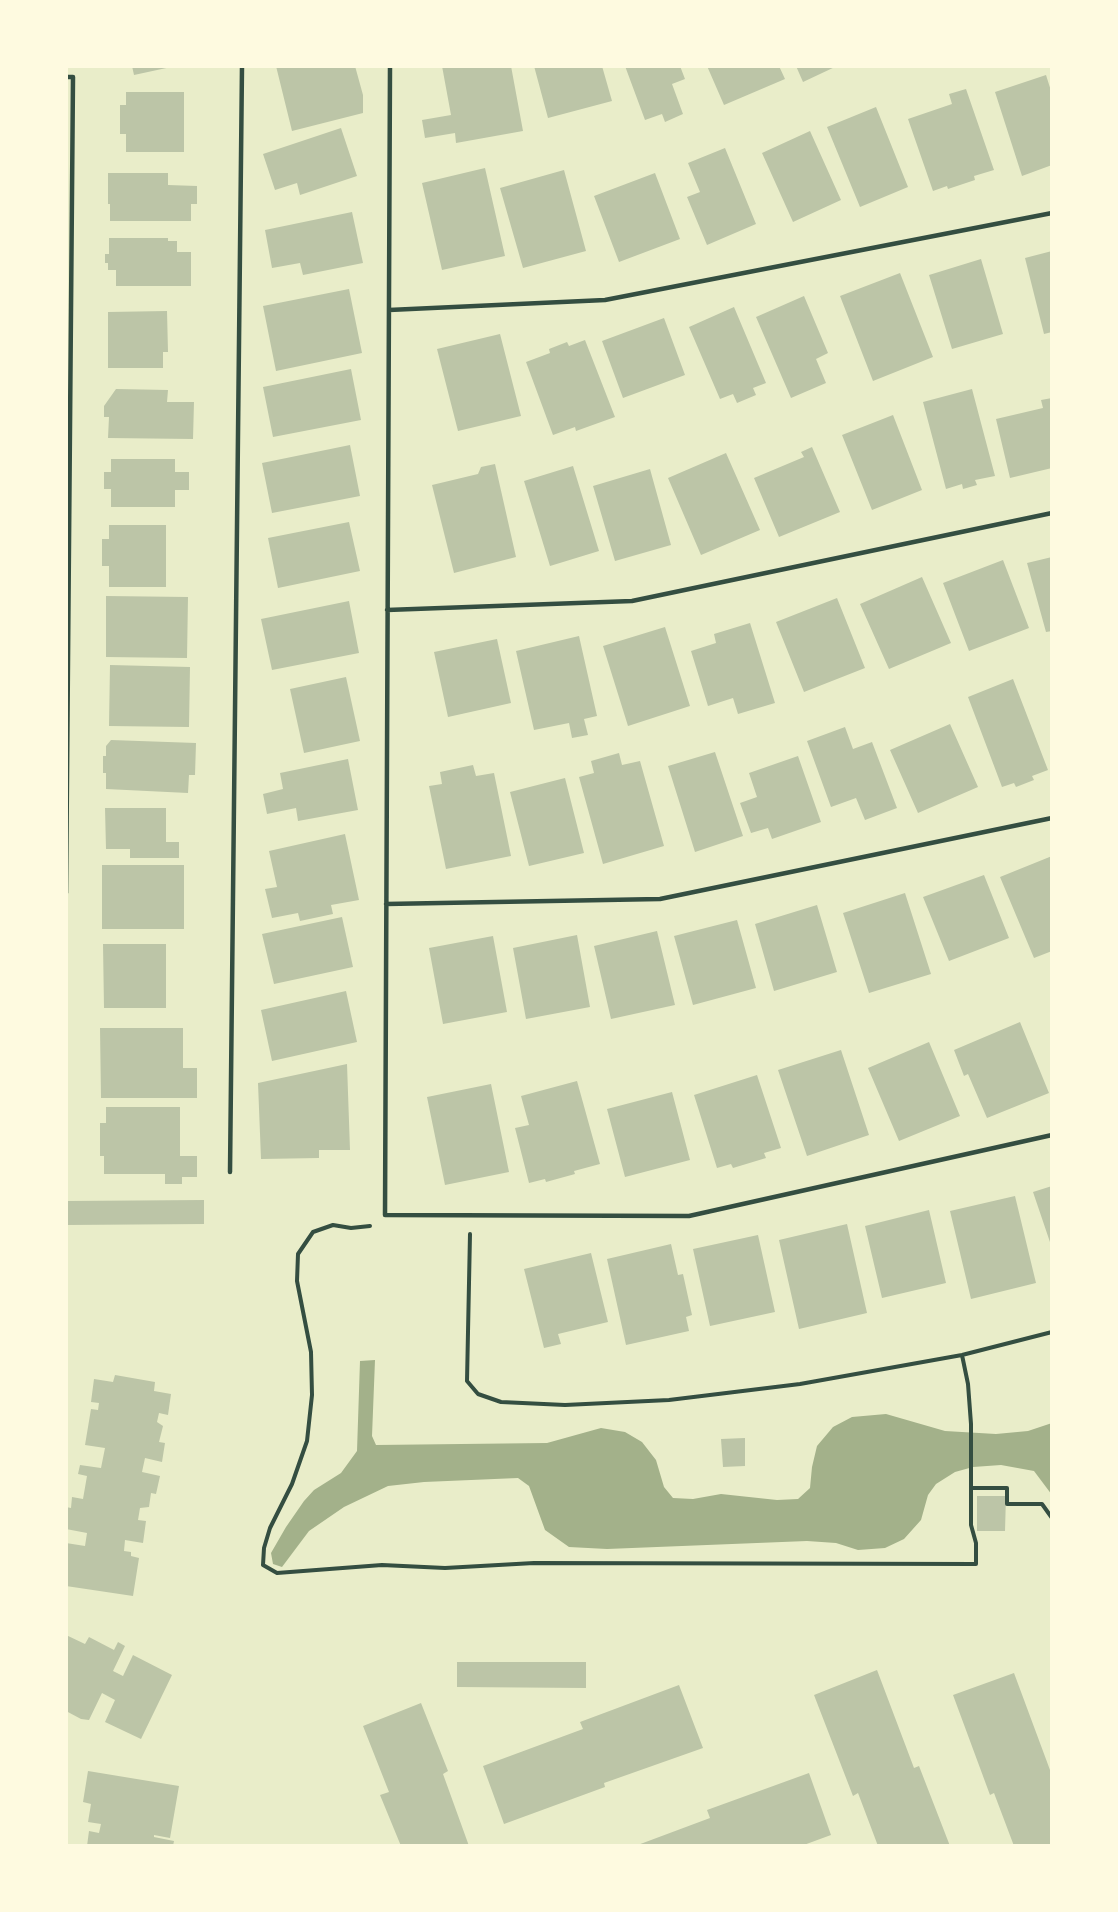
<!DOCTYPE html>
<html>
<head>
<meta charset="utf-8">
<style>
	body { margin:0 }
	#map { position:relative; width:1118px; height:1912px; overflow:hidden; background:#e9edc9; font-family:"DejaVu Sans",sans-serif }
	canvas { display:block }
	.frame { position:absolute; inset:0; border:68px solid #fefae0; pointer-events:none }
</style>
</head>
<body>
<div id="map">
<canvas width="1118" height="1912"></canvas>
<div class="frame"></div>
</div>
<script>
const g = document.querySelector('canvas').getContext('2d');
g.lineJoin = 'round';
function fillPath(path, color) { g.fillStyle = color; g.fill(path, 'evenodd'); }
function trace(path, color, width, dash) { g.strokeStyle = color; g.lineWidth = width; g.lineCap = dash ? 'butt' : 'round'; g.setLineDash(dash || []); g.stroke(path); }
const water = new Path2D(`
	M 375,1360 L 372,1436 L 376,1445 L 547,1443 L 601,1428 L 625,1432 L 642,1442 L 656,1460 L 664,1487 L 673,1498 L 693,1499 L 721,1494 L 777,1500 L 798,1499 L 810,1488 L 812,1467 L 817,1446 L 833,1427 L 852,1417 L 886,1414 L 945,1431 L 996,1434 L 1028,1431 L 1052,1423 L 1052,1495 L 1034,1471 L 1001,1465 L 973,1467 L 955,1472 L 936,1484 L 928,1495 L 921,1520 L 904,1539 L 885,1548 L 858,1550 L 836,1543 L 807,1541 L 607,1549 L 569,1547 L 545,1530 L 529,1486 L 518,1478 L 424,1482 L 388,1486 L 344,1507 L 309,1531 L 282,1567 L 273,1564 L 271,1553 L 286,1527 L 304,1501 L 314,1490 L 341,1473 L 357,1451 L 360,1361 Z`);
const building = new Path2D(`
	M 132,66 L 171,66 L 171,67 L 134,75 Z
	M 276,66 L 355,66 L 363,95 L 363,113 L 292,131 Z
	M 442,66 L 511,66 L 523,131 L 456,143 L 455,133 L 425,138 L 422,120 L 451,115 Z
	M 534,66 L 602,66 L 612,101 L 548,118 Z
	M 625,66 L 680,66 L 685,79 L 672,84 L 683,114 L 665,122 L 662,114 L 645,120 Z
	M 707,66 L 779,66 L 785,79 L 724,105 Z
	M 796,66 L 837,66 L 803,82 Z
	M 1046,75 L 1052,94 L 1052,165 L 1022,176 L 995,92 Z
	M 966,89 L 994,170 L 974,176 L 975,180 L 948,189 L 947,186 L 933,191 L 908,119 L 952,104 L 949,94 Z
	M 126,92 L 184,92 L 184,152 L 126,152 L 126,134 L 120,134 L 120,105 L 126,105 Z
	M 876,107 L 908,187 L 860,207 L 827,127 Z
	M 341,128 L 357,176 L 300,195 L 297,183 L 275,190 L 263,154 Z
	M 810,131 L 841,200 L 793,222 L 762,153 Z
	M 725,148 L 756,224 L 707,245 L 687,197 L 700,192 L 688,163 Z
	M 485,168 L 505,256 L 442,270 L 422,183 Z
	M 564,170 L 586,251 L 523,268 L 500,188 Z
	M 108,173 L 168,173 L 168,185 L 197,186 L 197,204 L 191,204 L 191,221 L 110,221 L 110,204 L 108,204 Z
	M 655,173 L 680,239 L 619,262 L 594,196 Z
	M 352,212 L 363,263 L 303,275 L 300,263 L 272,268 L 265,230 Z
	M 109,238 L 168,238 L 168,241 L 177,241 L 177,252 L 191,252 L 191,286 L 116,286 L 116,270 L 108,270 L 108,263 L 105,263 L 105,254 L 109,254 Z
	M 1052,251 L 1052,332 L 1044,334 L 1025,258 Z
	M 981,259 L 1003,334 L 952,349 L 929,275 Z
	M 900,273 L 933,357 L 873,381 L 840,296 Z
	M 349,289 L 362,353 L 276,371 L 263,306 Z
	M 804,296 L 828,353 L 816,359 L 826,383 L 791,398 L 756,317 Z
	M 734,307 L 766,383 L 753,388 L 756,395 L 737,403 L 733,394 L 720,399 L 689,327 Z
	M 167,311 L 168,352 L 163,352 L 163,368 L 108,368 L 108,312 Z
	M 664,318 L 685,375 L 623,398 L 602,341 Z
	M 500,334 L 521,416 L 458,431 L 437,349 Z
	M 585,340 L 615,417 L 576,431 L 575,427 L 553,435 L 526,362 L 550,353 L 549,349 L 567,342 L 569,346 Z
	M 351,369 L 361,420 L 273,437 L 263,387 Z
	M 116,389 L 168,390 L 167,402 L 194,402 L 193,439 L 108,438 L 109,417 L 104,417 L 104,406 Z
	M 972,389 L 995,476 L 975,480 L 977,485 L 963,489 L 962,484 L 946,489 L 923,402 Z
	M 1052,398 L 1052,468 L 1010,478 L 996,419 L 1043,408 L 1041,400 Z
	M 893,415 L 922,490 L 872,510 L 842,435 Z
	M 350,445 L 360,496 L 272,513 L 262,463 Z
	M 812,447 L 840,512 L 779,537 L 754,478 L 804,457 L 801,452 Z
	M 726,453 L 760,530 L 701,555 L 668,478 Z
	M 111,459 L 175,459 L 175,472 L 189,472 L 189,490 L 175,490 L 175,507 L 111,507 L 111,489 L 104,489 L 104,472 L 111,472 Z
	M 495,464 L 516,557 L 454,573 L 432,485 L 478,474 L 481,467 Z
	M 573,466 L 599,551 L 550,566 L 524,481 Z
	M 650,469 L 671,545 L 615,561 L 593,486 Z
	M 349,522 L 360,571 L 278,588 L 268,538 Z
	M 109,525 L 166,525 L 166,587 L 109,587 L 109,566 L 102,566 L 102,539 L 109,539 Z
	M 1052,557 L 1052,631 L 1046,632 L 1027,563 Z
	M 1003,560 L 1029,628 L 969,651 L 943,583 Z
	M 922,577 L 951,643 L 889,669 L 860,604 Z
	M 106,596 L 188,597 L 187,658 L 106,657 Z
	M 837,598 L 865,668 L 804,692 L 776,622 Z
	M 349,601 L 359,653 L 272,670 L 261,619 Z
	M 750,623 L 775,703 L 738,714 L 733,698 L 708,706 L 691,651 L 716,643 L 714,634 Z
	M 665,627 L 690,706 L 628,726 L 603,646 Z
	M 579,636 L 597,716 L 584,719 L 588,735 L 572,738 L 569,723 L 534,730 L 516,651 Z
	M 497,639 L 511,703 L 448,717 L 434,652 Z
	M 110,665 L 190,667 L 189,727 L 109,726 Z
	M 346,677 L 360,741 L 304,753 L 290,689 Z
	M 1013,679 L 1048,770 L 1032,776 L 1034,780 L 1016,787 L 1014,783 L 1002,787 L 968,697 Z
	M 950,724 L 978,787 L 918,813 L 890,750 Z
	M 845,727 L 853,749 L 872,742 L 897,808 L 865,820 L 856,798 L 831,807 L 807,741 Z
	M 111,740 L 196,743 L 195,775 L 189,775 L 188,793 L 106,789 L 106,773 L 103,773 L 103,756 L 106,756 L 106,746 Z
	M 715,752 L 743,836 L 695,852 L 668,766 Z
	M 619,753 L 622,765 L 640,761 L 664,846 L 603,864 L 579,777 L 594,773 L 591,761 Z
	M 798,756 L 821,822 L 772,839 L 768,828 L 751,833 L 740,803 L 757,797 L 749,773 Z
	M 348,759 L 358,810 L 298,821 L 296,808 L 267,814 L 263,794 L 283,789 L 280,773 Z
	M 473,765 L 476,776 L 494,773 L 511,856 L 446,869 L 429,786 L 442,784 L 440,772 Z
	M 565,778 L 584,853 L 529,866 L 510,792 Z
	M 105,808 L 166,808 L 166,842 L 179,842 L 179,858 L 130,858 L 130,849 L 106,849 Z
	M 345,834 L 359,900 L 331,905 L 333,914 L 300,921 L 298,913 L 272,918 L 265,889 L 277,887 L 269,851 Z
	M 1052,856 L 1052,951 L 1034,958 L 1000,877 Z
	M 102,865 L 184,865 L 184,929 L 102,929 Z
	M 984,875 L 1009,938 L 949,961 L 923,897 Z
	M 905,893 L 931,974 L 869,993 L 843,913 Z
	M 817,905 L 837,972 L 774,991 L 755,924 Z
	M 342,917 L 353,967 L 274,984 L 262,934 Z
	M 737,920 L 756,988 L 693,1005 L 674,936 Z
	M 657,931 L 675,1005 L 611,1019 L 594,946 Z
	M 577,935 L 590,1007 L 526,1019 L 513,948 Z
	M 493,936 L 507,1012 L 443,1024 L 429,948 Z
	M 103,944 L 166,944 L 166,1008 L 104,1008 Z
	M 346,991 L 357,1042 L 272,1061 L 261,1010 Z
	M 1020,1022 L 1049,1093 L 987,1118 L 968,1074 L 964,1076 L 954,1050 Z
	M 100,1028 L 183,1028 L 183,1068 L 197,1068 L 197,1098 L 101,1098 Z
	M 929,1042 L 960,1116 L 899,1141 L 868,1068 Z
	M 841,1050 L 869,1135 L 807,1156 L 778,1070 Z
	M 347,1064 L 350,1150 L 319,1150 L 319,1158 L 261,1159 L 258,1083 Z
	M 757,1075 L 781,1148 L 764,1153 L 766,1158 L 733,1168 L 731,1164 L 717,1168 L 694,1095 Z
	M 577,1081 L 600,1164 L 574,1171 L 575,1174 L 546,1182 L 545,1179 L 529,1183 L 515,1128 L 529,1125 L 521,1096 Z
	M 491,1084 L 509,1172 L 445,1185 L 427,1097 Z
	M 672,1092 L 690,1160 L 625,1177 L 607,1109 Z
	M 106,1107 L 180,1107 L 180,1156 L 197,1156 L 197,1177 L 182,1177 L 182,1184 L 165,1184 L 165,1174 L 104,1174 L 104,1156 L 100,1156 L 100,1123 L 106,1123 Z
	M 1052,1186 L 1052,1248 L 1033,1192 Z
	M 1015,1196 L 1036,1283 L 971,1299 L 950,1211 Z
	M 204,1200 L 204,1224 L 66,1225 L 66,1201 Z
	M 929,1210 L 946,1283 L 882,1298 L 865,1226 Z
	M 847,1224 L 867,1313 L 799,1329 L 779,1240 Z
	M 758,1235 L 775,1312 L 710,1326 L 693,1249 Z
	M 671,1244 L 678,1275 L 683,1274 L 692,1315 L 686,1317 L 689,1331 L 626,1345 L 607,1259 Z
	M 591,1253 L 608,1322 L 558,1334 L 561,1344 L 544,1348 L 524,1269 Z
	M 115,1375 L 155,1382 L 154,1391 L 171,1394 L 168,1415 L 159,1413 L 157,1422 L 163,1426 L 159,1442 L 165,1443 L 162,1462 L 145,1458 L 142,1472 L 160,1476 L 156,1494 L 151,1493 L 149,1507 L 140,1508 L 138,1520 L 146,1521 L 143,1543 L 125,1540 L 124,1551 L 131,1552 L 131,1556 L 139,1558 L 133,1596 L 66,1586 L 66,1543 L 85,1546 L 87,1533 L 66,1529 L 66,1507 L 71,1508 L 72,1497 L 83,1499 L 87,1476 L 78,1474 L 80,1465 L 101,1468 L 105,1448 L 85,1445 L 91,1409 L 98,1410 L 99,1403 L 91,1402 L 94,1379 L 113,1382 Z
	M 745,1438 L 745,1466 L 723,1467 L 721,1439 Z
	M 977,1496 L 1006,1496 L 1005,1531 L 977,1531 Z
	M 66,1635 L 85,1644 L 89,1637 L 114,1650 L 118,1642 L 125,1646 L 113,1671 L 123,1676 L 133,1655 L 172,1675 L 141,1739 L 105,1722 L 115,1700 L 102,1693 L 89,1720 L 81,1719 L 66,1711 L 68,1704 L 66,1703 Z
	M 457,1662 L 586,1662 L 586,1688 L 457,1687 Z
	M 877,1670 L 914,1768 L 919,1766 L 950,1846 L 878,1846 L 858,1793 L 853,1796 L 814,1695 Z
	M 1014,1673 L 1050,1770 L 1052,1770 L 1052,1846 L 1014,1846 L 994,1793 L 990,1795 L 953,1695 Z
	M 679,1685 L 703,1748 L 604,1783 L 605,1787 L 504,1824 L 483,1766 L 583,1729 L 580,1722 Z
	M 421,1703 L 448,1771 L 443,1774 L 469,1846 L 401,1846 L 380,1795 L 389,1792 L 363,1726 Z
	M 88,1771 L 179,1786 L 170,1838 L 154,1835 L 154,1837 L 174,1841 L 173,1846 L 87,1846 L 89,1831 L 99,1833 L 101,1824 L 88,1822 L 91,1804 L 83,1802 Z
	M 809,1773 L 831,1835 L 801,1846 L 635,1846 L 710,1818 L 707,1810 Z`);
const path = new Path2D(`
	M 370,1226 L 351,1228 L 333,1225 L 313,1232 L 298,1254 L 297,1281 L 311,1352 L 312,1395 L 307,1441 L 292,1484 L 270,1528 L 264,1548 L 263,1565 L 277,1573 L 382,1565 L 445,1568 L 534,1563 L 976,1564 L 976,1543 L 971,1525 L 971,1424 L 968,1384 L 962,1355
	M 470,1234 L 467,1381 L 478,1394 L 501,1402 L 565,1405 L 669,1400 L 800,1384 L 962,1355 L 1052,1332
	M 971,1488 L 1007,1488 L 1007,1504 L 1042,1504 L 1052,1518`);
const service = new Path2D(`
	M 390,66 L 385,1215 L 689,1216 L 1052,1135
	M 66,77 L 73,77 L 66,893
	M 389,310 L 605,300 L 1052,213
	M 387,610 L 632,601 L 1052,513
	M 386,904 L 660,899 L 1052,818
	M 230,1172 L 242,66`);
fillPath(water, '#a3b18a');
fillPath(building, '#bcc5a7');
trace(path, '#344e41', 4);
trace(service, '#344e41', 4.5);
</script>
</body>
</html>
